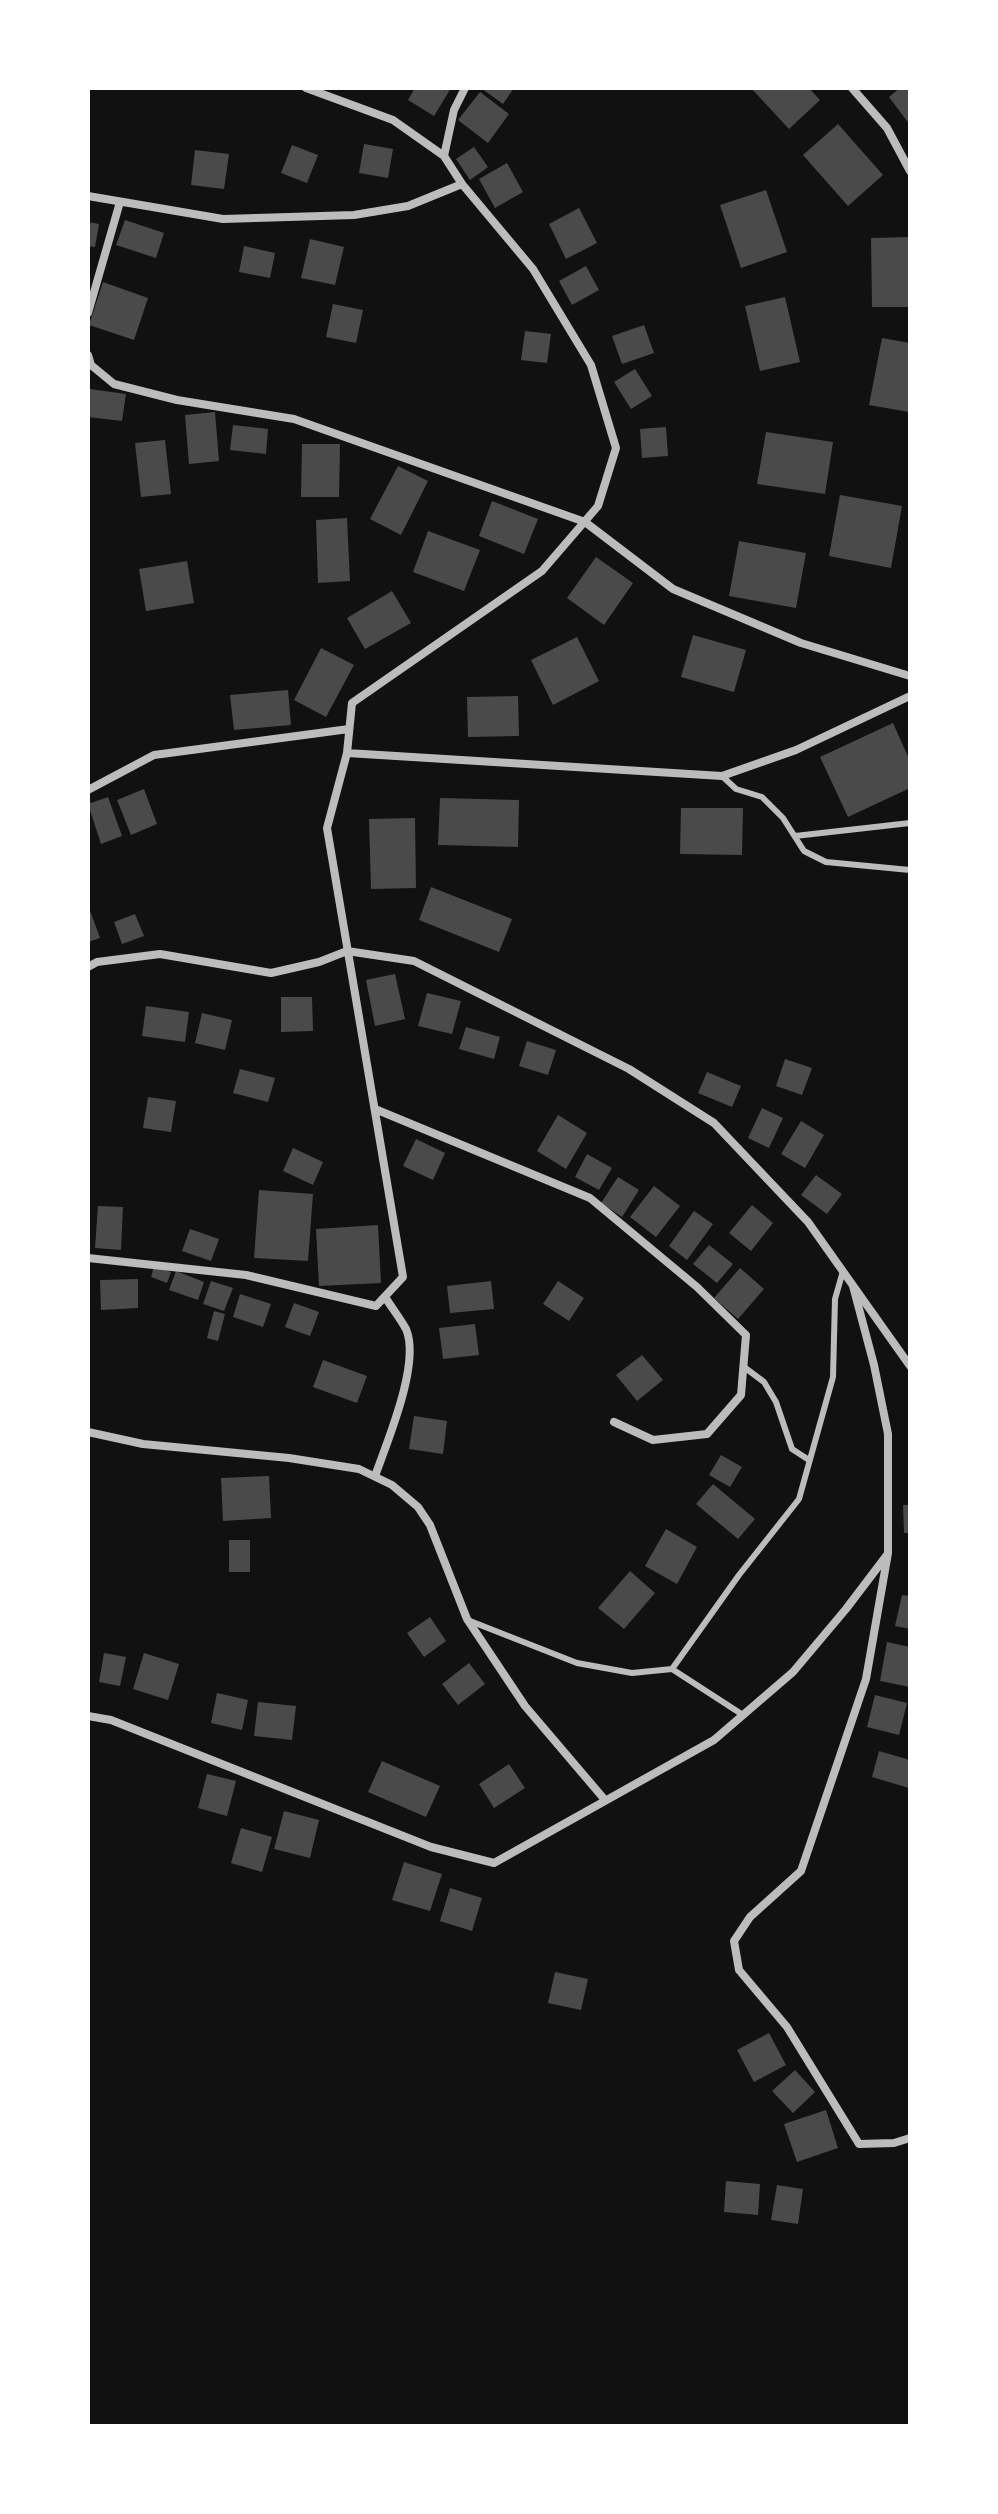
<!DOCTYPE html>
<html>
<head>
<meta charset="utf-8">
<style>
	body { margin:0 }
	#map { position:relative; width:998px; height:2514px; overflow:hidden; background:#111; font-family:"Open Sans",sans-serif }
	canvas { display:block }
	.frame { position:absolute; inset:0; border:90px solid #fff; pointer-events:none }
</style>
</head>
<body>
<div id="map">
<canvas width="998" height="2514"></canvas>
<div class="frame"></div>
</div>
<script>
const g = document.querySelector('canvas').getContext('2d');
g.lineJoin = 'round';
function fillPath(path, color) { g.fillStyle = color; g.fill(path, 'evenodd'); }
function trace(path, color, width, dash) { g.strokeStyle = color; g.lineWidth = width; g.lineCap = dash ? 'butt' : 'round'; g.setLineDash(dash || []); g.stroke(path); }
const building = new Path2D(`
	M 415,88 L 451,88 L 434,116 L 408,100 Z
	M 481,88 L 514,88 L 503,104 Z
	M 751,88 L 809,88 L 820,100 L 789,129 Z
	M 900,88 L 910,88 L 910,125 L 889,97 Z
	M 480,92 L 509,114 L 488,143 L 458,120 Z
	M 838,124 L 883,175 L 848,206 L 803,155 Z
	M 364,144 L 393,149 L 388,178 L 359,173 Z
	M 292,145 L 318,155 L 307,183 L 281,173 Z
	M 474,147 L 488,167 L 470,180 L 456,159 Z
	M 195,150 L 229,154 L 224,189 L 191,185 Z
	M 507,163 L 523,192 L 495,208 L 479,179 Z
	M 766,190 L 787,252 L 741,268 L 720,205 Z
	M 579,208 L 597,243 L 566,259 L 549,224 Z
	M 125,220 L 164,233 L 156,258 L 116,245 Z
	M 88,222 L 99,224 L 95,247 L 88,246 Z
	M 910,237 L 910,307 L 872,307 L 871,238 Z
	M 310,239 L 344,247 L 335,285 L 301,278 Z
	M 244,246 L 275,253 L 270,278 L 239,272 Z
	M 586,266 L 599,290 L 572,305 L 559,281 Z
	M 103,282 L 148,298 L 134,340 L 89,325 Z
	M 785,297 L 800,362 L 760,371 L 745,306 Z
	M 333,304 L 363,310 L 356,343 L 326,337 Z
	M 644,325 L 654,353 L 622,364 L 612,336 Z
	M 525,331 L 551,334 L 547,363 L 521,360 Z
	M 882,338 L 910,343 L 909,412 L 869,405 Z
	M 635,369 L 652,396 L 631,409 L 614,382 Z
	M 90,389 L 126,394 L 122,421 L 88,417 Z
	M 215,412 L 219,461 L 189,464 L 185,415 Z
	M 233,425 L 268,429 L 266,454 L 230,450 Z
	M 666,427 L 668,456 L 642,458 L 640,429 Z
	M 766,432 L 833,442 L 825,494 L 757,484 Z
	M 165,440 L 171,494 L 141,497 L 135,443 Z
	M 302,444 L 340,444 L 339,497 L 301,497 Z
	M 398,466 L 428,481 L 401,535 L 370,519 Z
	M 840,495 L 902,506 L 891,568 L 829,556 Z
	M 492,501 L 538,519 L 524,554 L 479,536 Z
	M 347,518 L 350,581 L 318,583 L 316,520 Z
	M 428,531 L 480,550 L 464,591 L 413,572 Z
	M 739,541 L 806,553 L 796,608 L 729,596 Z
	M 596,557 L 633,583 L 604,625 L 567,598 Z
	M 187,561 L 194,603 L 146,611 L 139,569 Z
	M 392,591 L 411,623 L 365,649 L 347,618 Z
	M 693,635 L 746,650 L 734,692 L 681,677 Z
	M 577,637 L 599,681 L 553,705 L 531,660 Z
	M 321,648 L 354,665 L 326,717 L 294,700 Z
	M 288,690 L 291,725 L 234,730 L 230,695 Z
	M 518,696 L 519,736 L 468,737 L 467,697 Z
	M 893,723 L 910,761 L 910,788 L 848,817 L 820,757 Z
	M 144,789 L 157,824 L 131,835 L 117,800 Z
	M 108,797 L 122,836 L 101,844 L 88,804 Z
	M 440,798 L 519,800 L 518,847 L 438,845 Z
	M 681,808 L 743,808 L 742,855 L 680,854 Z
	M 415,818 L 416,888 L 371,889 L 369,819 Z
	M 431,887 L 512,919 L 499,952 L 419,920 Z
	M 88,905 L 100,938 L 88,942 Z
	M 135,914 L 144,936 L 122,944 L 114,922 Z
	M 395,974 L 405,1019 L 375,1026 L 366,980 Z
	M 427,993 L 461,1001 L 452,1034 L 418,1026 Z
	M 281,997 L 312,997 L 313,1031 L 281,1032 Z
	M 146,1006 L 189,1012 L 185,1042 L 142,1036 Z
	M 202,1013 L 232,1020 L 225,1050 L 195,1043 Z
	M 466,1027 L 500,1037 L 494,1059 L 459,1049 Z
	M 527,1041 L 556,1050 L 548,1075 L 519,1066 Z
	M 785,1059 L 812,1068 L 802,1095 L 776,1086 Z
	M 240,1069 L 275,1078 L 268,1102 L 233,1093 Z
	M 707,1072 L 741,1086 L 732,1107 L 698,1093 Z
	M 148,1097 L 176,1101 L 171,1132 L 143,1128 Z
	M 762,1108 L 783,1118 L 769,1148 L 748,1138 Z
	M 558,1115 L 587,1133 L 566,1169 L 537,1151 Z
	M 801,1121 L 824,1135 L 805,1168 L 781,1154 Z
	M 416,1139 L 445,1153 L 433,1180 L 403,1166 Z
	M 293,1148 L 323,1162 L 313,1185 L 283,1171 Z
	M 587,1154 L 612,1168 L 599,1190 L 575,1177 Z
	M 816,1175 L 842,1194 L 827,1214 L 801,1195 Z
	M 618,1177 L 639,1190 L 622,1217 L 601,1203 Z
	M 654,1186 L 680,1206 L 656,1237 L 630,1217 Z
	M 259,1190 L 313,1194 L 308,1261 L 254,1258 Z
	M 752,1205 L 773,1223 L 751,1251 L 729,1233 Z
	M 98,1206 L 123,1207 L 121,1250 L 95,1248 Z
	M 694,1211 L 713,1224 L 687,1260 L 669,1246 Z
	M 378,1225 L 381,1283 L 319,1286 L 316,1229 Z
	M 190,1229 L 219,1239 L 211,1261 L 182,1251 Z
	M 709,1245 L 733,1264 L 717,1283 L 693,1264 Z
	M 154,1266 L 171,1272 L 167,1283 L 151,1277 Z
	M 740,1268 L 764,1289 L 738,1319 L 714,1298 Z
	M 176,1271 L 204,1282 L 198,1300 L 169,1290 Z
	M 138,1279 L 138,1308 L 101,1310 L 100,1280 Z
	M 211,1281 L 233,1288 L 224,1311 L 203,1304 Z
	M 491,1281 L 494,1309 L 450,1313 L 447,1286 Z
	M 558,1281 L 584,1298 L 569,1321 L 543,1304 Z
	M 240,1294 L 271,1304 L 263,1327 L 233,1317 Z
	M 294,1303 L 319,1312 L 310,1336 L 285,1327 Z
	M 214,1311 L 225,1314 L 218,1341 L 207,1338 Z
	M 475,1324 L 479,1355 L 443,1359 L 439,1328 Z
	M 642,1355 L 663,1380 L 637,1401 L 616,1375 Z
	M 323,1360 L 367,1376 L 357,1403 L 313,1387 Z
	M 414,1416 L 447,1421 L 443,1454 L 409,1449 Z
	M 721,1455 L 742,1467 L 730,1487 L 709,1475 Z
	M 269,1476 L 271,1518 L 223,1521 L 221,1478 Z
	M 713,1484 L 755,1519 L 738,1539 L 696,1504 Z
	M 903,1505 L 910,1505 L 910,1533 L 904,1533 Z
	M 666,1529 L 697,1547 L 677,1584 L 645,1566 Z
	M 229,1540 L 250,1540 L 250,1572 L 229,1572 Z
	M 630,1571 L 655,1593 L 624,1629 L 598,1608 Z
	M 902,1595 L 910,1596 L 910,1629 L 895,1626 Z
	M 430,1617 L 446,1641 L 424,1657 L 407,1633 Z
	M 887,1642 L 910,1647 L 910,1687 L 880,1681 Z
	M 104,1653 L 126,1657 L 120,1686 L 99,1682 Z
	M 144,1653 L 179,1664 L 168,1700 L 133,1689 Z
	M 469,1663 L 485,1684 L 458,1705 L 442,1684 Z
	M 217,1693 L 248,1700 L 242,1730 L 211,1723 Z
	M 875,1695 L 907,1703 L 899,1735 L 867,1727 Z
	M 258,1702 L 296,1706 L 292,1740 L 254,1736 Z
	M 879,1751 L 910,1760 L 909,1788 L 872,1777 Z
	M 382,1761 L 440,1786 L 426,1817 L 368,1792 Z
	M 509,1764 L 525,1788 L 494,1808 L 479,1784 Z
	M 207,1774 L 236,1781 L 227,1816 L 198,1808 Z
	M 284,1811 L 319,1820 L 310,1858 L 274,1849 Z
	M 241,1828 L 272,1837 L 262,1872 L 231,1863 Z
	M 404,1862 L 442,1874 L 430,1911 L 392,1900 Z
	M 450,1888 L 482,1898 L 472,1931 L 440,1921 Z
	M 555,1972 L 588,1979 L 581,2010 L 548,2003 Z
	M 769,2033 L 786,2065 L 754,2082 L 737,2050 Z
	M 795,2070 L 815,2092 L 793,2113 L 772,2091 Z
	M 826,2110 L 838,2148 L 797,2162 L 784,2124 Z
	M 726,2181 L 760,2184 L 758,2215 L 724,2212 Z
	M 777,2185 L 803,2189 L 798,2224 L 771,2220 Z`);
const service = new Path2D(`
	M 722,776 L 736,789 L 762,797 L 783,818 L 804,851 L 826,862 L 910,870
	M 795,836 L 910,823
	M 744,1367 L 764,1382 L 776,1402 L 792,1449 L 809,1460
	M 470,1621 L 577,1663 L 632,1673 L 672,1669 L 743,1715
	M 672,1669 L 739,1575 L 799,1499 L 833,1377 L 835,1299 L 843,1271`);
const minor = new Path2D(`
	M 306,88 L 393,120 L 444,156
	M 852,88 L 887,128 L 910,171
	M 88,196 L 223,219 L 354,215 L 408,206 L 462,184
	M 88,313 L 120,202
	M 88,355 L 91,365 L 114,384 L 177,400 L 294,419 L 585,522 L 673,589 L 801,643 L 910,676
	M 347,753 L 722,776 L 796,750 L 910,696
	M 88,790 L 154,755 L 349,729
	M 88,967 L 97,962 L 160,954 L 271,973 L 319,962 L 347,951 L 414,961 L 629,1069 L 714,1123 L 808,1222 L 910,1366
	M 375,1109 L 590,1198 L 697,1287 L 746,1335 L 741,1395 L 707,1434 L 653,1440 L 614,1422
	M 88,1258 L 246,1275 L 376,1306 L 403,1277 L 327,828 L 347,753 L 352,703 L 542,571 L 598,506 L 616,448 L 591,365 L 533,269 L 462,184 L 444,156 L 454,110 L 465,88
	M 853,1286 L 874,1365 L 888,1434 L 888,1553 L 866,1679 L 801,1871 L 750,1917 L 734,1941 L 739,1970 L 787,2027 L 859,2144 L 894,2143 L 910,2138
	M 88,1432 L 143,1444 L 289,1458 L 359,1469 L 392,1485 L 418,1507 L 430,1525 L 467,1619 L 525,1706 L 605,1800
	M 375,1476 C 387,1442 421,1363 406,1329 C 400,1318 392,1308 385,1297
	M 88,1716 L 111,1720 L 431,1847 L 494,1863 L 714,1740 L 793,1672 L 846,1609 L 887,1555`);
fillPath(building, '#4a4a4a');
trace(service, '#bcbcbc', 6);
trace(minor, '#bcbcbc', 8);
</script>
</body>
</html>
